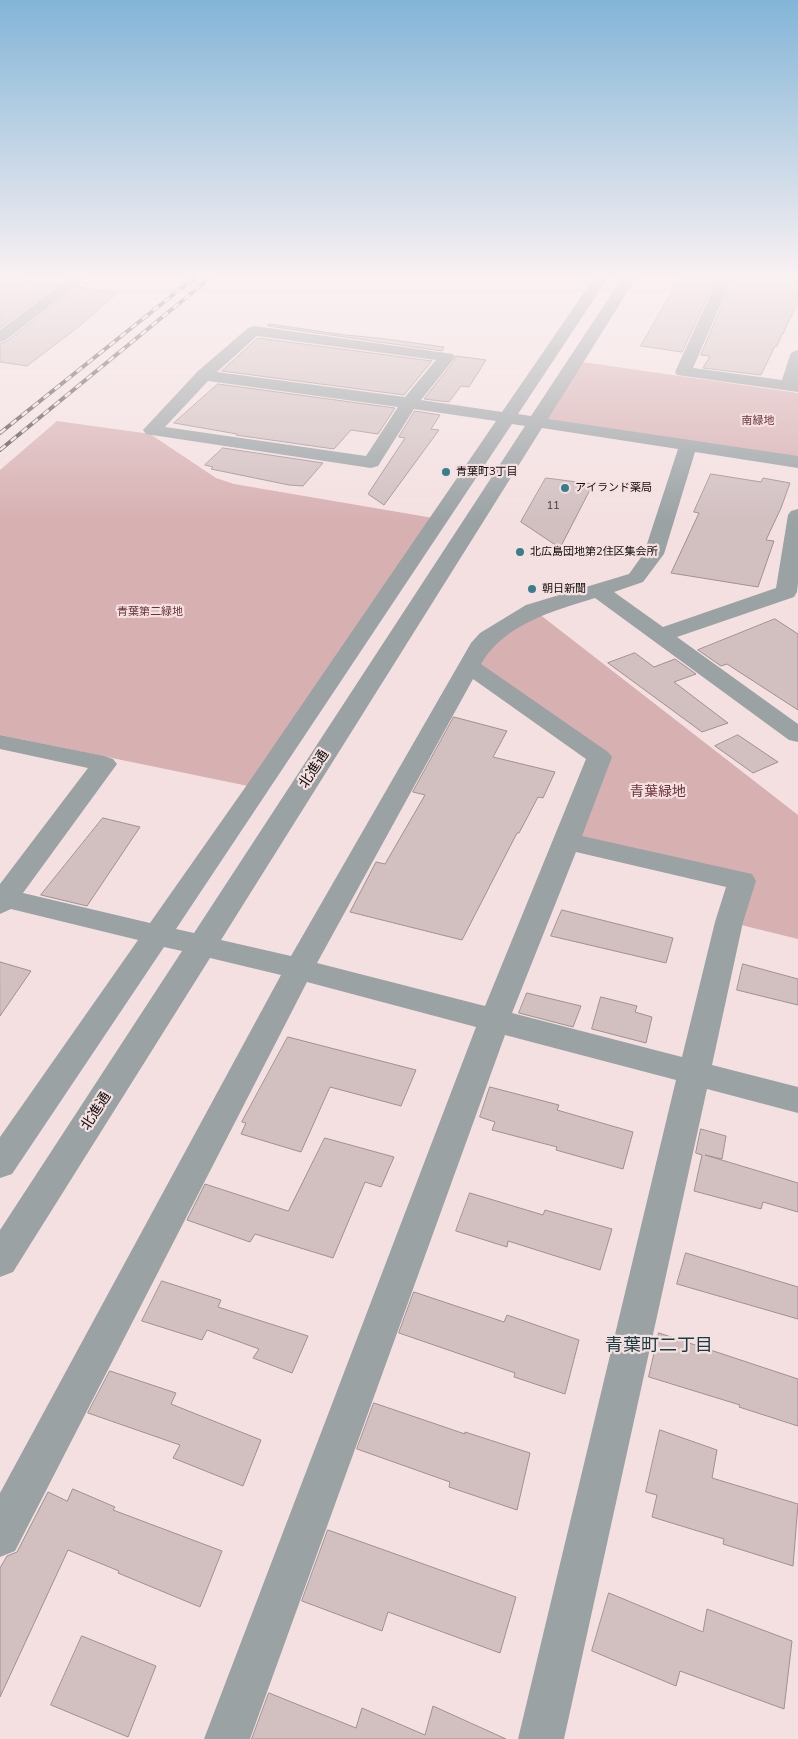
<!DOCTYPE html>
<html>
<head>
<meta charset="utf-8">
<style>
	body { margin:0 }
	canvas { display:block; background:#f4e0e1 }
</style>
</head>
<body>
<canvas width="798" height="1739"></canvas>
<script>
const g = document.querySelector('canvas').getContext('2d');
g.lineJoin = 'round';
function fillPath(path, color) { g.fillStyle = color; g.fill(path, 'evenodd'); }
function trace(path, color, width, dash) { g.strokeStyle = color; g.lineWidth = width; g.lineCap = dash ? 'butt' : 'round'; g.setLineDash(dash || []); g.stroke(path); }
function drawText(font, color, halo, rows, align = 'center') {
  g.font = font + ' Mulish,"Noto Sans JP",sans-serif'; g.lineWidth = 4.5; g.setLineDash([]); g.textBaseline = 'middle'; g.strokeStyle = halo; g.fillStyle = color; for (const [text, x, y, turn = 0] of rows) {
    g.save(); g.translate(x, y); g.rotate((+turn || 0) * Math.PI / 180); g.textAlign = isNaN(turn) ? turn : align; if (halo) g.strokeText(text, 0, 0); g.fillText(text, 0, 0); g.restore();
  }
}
const green = new Path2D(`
	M 582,362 L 798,393 L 798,462 L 536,422 Z
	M 57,421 L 150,434 L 216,478 L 234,484 L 439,519 L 258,788 L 0,735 L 0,470 Z
	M 534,610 L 798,815 L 798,939 L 729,922 L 742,881 L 567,841 L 599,756 L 469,666 Z`);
const building = new Path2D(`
	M 0,278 L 9,278 L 57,285 L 0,328 Z
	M 680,278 L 716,278 L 682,352 L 641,346 Z
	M 734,278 L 798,278 L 798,301 L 783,334 L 782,334 L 777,346 L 775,346 L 761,375 L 703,368 L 710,356 L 701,355 Z
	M 77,287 L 117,293 L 82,324 L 27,366 L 0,362 L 0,344 L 7,341 Z
	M 269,324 L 345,335 L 378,338 L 444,347 L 442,351 L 268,326 Z
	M 258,338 L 432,361 L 404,395 L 222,371 Z
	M 456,356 L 486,360 L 469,387 L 461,386 L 449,402 L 424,399 L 454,361 Z
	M 218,384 L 395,408 L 378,434 L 351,430 L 334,449 L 236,435 L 237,434 L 174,423 Z
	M 415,411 L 440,415 L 431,429 L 439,430 L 384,505 L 368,494 L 405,438 L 399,437 Z
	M 223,448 L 323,463 L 303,486 L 289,485 L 211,469 L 213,467 L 205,465 Z
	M 711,474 L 761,482 L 763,478 L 790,483 L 781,508 L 766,540 L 774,541 L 758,587 L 671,573 L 699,513 L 694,512 Z
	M 546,478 L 593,484 L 560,548 L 521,522 Z
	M 775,619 L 798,634 L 798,710 L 727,664 L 721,666 L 698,650 Z
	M 635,653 L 654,667 L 675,659 L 696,674 L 674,682 L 728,723 L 702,732 L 608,663 Z
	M 454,717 L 507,731 L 493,757 L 555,772 L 543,798 L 538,797 L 519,833 L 517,833 L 462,940 L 350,912 L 376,862 L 385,864 L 425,795 L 413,792 Z
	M 738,735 L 778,762 L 753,773 L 715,746 Z
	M 103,818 L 140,827 L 87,906 L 41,895 Z
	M 562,910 L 673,938 L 666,963 L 551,936 Z
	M 0,962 L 31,971 L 0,1016 Z
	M 743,964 L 798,979 L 798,1005 L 737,990 Z
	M 527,993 L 581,1006 L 573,1027 L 519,1013 Z
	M 601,997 L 637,1006 L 635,1012 L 652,1017 L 646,1043 L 592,1029 Z
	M 288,1037 L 416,1070 L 401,1106 L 330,1087 L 301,1152 L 241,1134 L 246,1123 L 242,1122 Z
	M 490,1087 L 559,1105 L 557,1110 L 633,1132 L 623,1169 L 556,1150 L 557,1147 L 492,1130 L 495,1122 L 480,1117 Z
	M 701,1129 L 726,1136 L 722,1159 L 705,1155 L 798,1183 L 798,1212 L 763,1202 L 761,1209 L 694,1191 L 702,1155 L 696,1153 Z
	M 325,1138 L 394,1157 L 381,1187 L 365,1182 L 333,1258 L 255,1234 L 250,1242 L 187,1220 L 205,1184 L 288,1211 Z
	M 470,1193 L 543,1215 L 545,1210 L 612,1229 L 600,1270 L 508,1241 L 507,1247 L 456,1231 Z
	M 686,1253 L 798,1287 L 798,1319 L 677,1284 Z
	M 162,1281 L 221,1300 L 218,1307 L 308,1336 L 292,1373 L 253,1358 L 259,1349 L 207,1330 L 202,1340 L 142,1321 Z
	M 414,1292 L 504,1322 L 507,1315 L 579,1340 L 565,1394 L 514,1377 L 515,1373 L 399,1333 Z
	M 659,1333 L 798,1379 L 798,1426 L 739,1407 L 740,1405 L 649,1377 Z
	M 110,1371 L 176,1393 L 171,1404 L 261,1440 L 243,1486 L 173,1458 L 180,1445 L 88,1413 Z
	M 374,1403 L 465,1434 L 465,1432 L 530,1453 L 517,1510 L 449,1487 L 450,1482 L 357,1449 Z
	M 660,1430 L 717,1450 L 712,1478 L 798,1504 L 793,1566 L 723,1544 L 724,1539 L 652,1517 L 657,1495 L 646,1492 Z
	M 73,1489 L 115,1507 L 113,1510 L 222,1551 L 200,1607 L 118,1573 L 119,1571 L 68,1550 L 0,1697 L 0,1568 L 7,1556 L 17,1552 L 48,1492 L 67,1501 Z
	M 328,1530 L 516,1597 L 500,1653 L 388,1612 L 382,1631 L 302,1601 Z
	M 609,1593 L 703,1632 L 707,1609 L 792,1641 L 784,1709 L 680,1671 L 676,1686 L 592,1651 Z
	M 82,1636 L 156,1666 L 128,1737 L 51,1705 Z
	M 269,1693 L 356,1728 L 362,1708 L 425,1735 L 433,1706 L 506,1739 L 252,1739 Z`);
const minor = new Path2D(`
	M 69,278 L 86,278 L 6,340 L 0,342 L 0,330 Z
	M 594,278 L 608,278 L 518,414 L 531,416 L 622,278 L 636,278 L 548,419 L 798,456 L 798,468 L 695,452 L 664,554 L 643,582 L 614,592 L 663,627 L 776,588 L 788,515 L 791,511 L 798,509 L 798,583 L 797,592 L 794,597 L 677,637 L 798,724 L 798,742 L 789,740 L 595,598 C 553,611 504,624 481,664 L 608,752 L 612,757 L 582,836 L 752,874 L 756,881 L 743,922 L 712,1065 L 798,1087 L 798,1113 L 707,1089 L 564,1739 L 518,1739 L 676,1080 L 505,1035 L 250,1739 L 204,1739 L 476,1027 L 307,982 L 15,1551 L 0,1557 L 0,1493 L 281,975 L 210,958 L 13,1272 L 0,1277 L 0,1230 L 182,951 L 164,947 L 12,1174 L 0,1178 L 0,1137 L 138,940 L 11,909 L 0,914 L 0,884 L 88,768 L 0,749 L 0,735 L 104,756 L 113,759 L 117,764 L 23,893 L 150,923 L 249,782 L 496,421 L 414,409 L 378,466 L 371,468 L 152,435 L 146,434 L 143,430 L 198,371 L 248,328 L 254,326 L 453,354 L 455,357 L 453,360 L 421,400 L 502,412 ZM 257,336 L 436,360 L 405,397 L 217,372 ZM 208,381 L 398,407 L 366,456 L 165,427 ZM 512,424 L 525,426 L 194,933 L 176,929 ZM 542,428 L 678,449 L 644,553 L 629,574 L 526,605 L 480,633 L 471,643 L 291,956 L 221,940 ZM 473,679 L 586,759 L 485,1006 L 317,963 ZM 576,852 L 726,887 L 715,922 L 682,1057 L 512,1013 Z
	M 718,278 L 732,278 L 693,368 L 782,380 L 790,355 L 792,352 L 798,350 L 798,392 L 677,375 L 675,372 Z`);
const rail = new Path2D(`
	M 0,433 L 194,278
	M 0,450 L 210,278`);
const markers = [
	[446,472,5,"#3a7e8d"],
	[565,488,5,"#3a7e8d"],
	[520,552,5,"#3a7e8d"],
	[532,589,5,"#3a7e8d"]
];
const farParknames = [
	["南緑地",758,421],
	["青葉第二緑地",150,612]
];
const farPoinames = [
	["青葉町3丁目",456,472],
	["アイランド薬局",575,488],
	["北広島団地第2住区集会所",530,552],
	["朝日新聞",542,589]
];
const numberNames = [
	["11",553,506]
];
const streetNames = [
	["北進通",314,769,-57],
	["北進通",96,1111,-57]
];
const parkNames = [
	["青葉緑地",658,792]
];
const nearNeighbourhoodnames = [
	["青葉町二丁目",659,1346]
];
fillPath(green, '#d7b0b2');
fillPath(building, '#d2c0c1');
trace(building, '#a19091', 1);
fillPath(minor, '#9aa2a4');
trace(rail, '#524849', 4);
trace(rail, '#f4e0e1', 2.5, [7]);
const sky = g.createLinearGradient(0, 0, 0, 522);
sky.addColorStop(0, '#83b5d8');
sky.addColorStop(0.53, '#faf1f2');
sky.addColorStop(1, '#faf1f200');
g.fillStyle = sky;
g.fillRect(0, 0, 798, 522);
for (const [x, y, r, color] of markers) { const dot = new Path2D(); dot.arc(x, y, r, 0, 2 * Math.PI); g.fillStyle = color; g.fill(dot); trace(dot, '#f4e0e1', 2); }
drawText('11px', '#6a3339', '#f4e0e1', farParknames);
drawText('11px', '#120c0c', '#f4e0e1', farPoinames, 'left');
drawText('11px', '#423939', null, numberNames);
drawText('14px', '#120c0c', '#f4e0e1', streetNames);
drawText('14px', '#6a3339', '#f4e0e1', parkNames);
drawText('18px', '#193a41', '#f4e0e1', nearNeighbourhoodnames);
</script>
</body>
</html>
